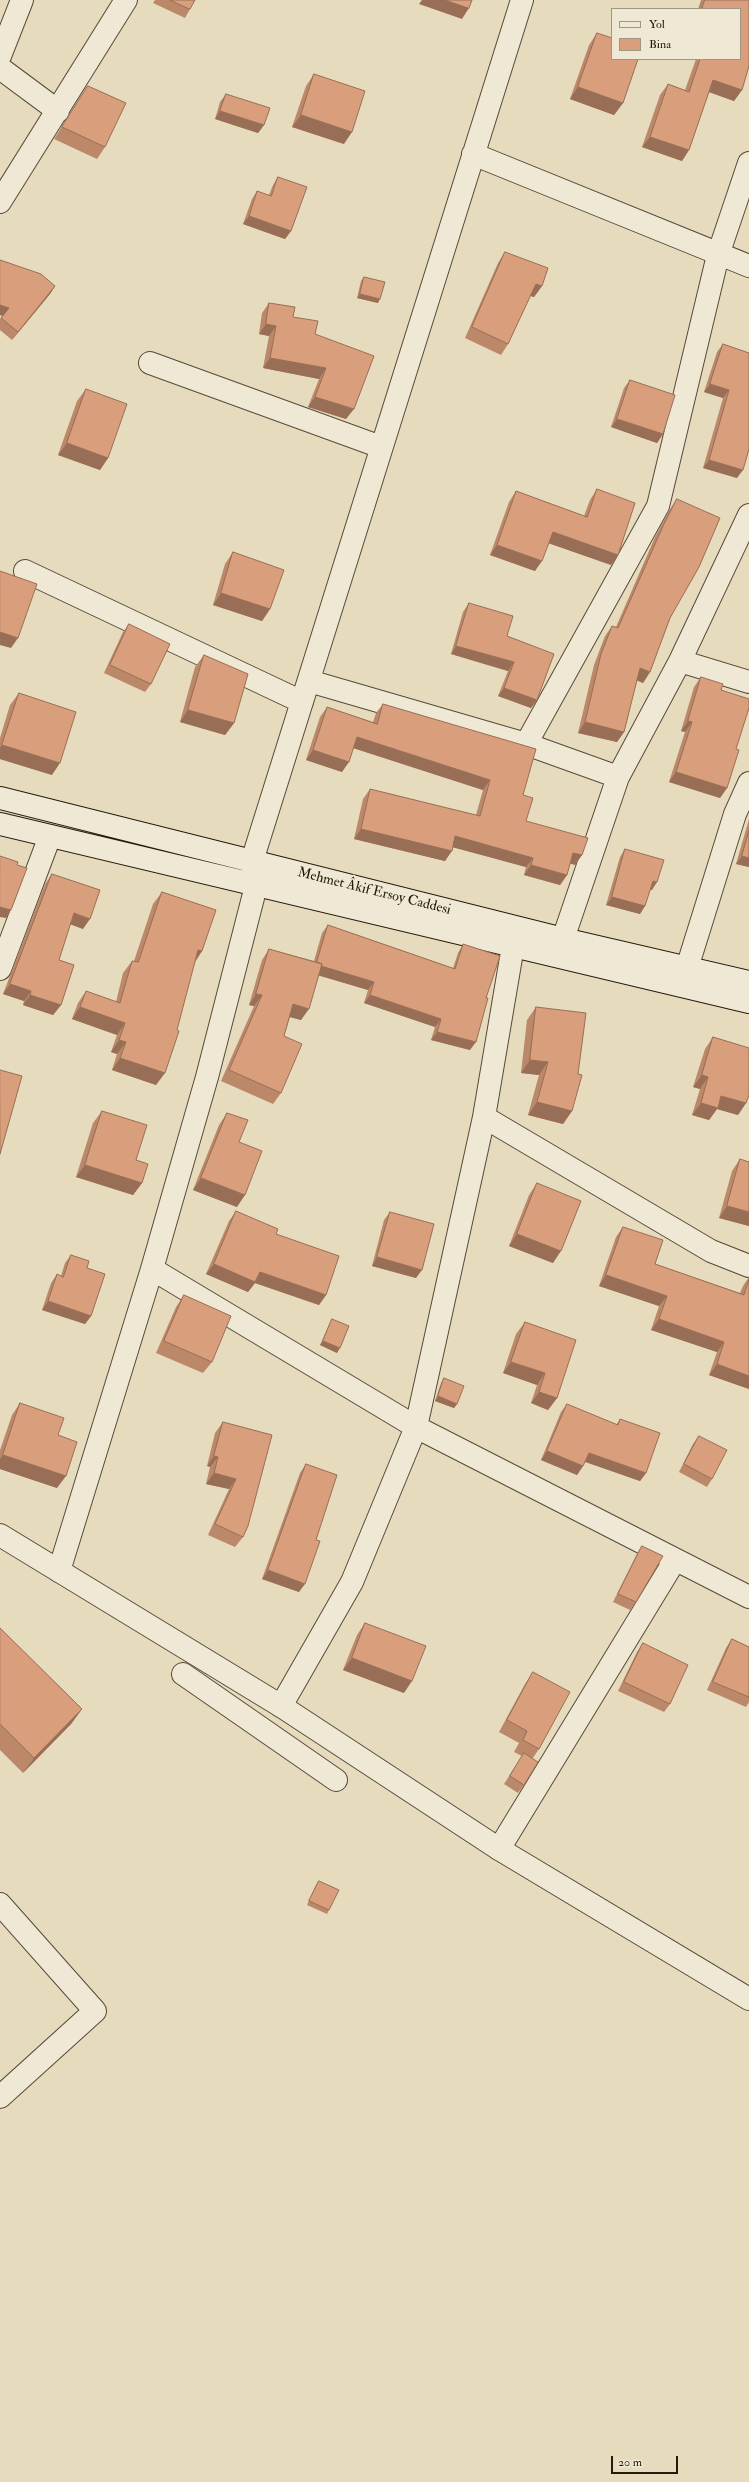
<!DOCTYPE html>
<html>
<head>
<meta charset="utf-8">
<style>
	body { margin:0 }
	#map { position:relative; width:749px; height:2482px; overflow:hidden; background:#e7dbbe; font-family:"IM FELL Double Pica",serif }
	canvas { display:block }
	.legend { position:absolute; left:611px; top:8px; width:130px; height:52px; box-sizing:border-box; background:#efe8d5; border:1px solid #9f9685; margin:0; padding:5px 7px; list-style:none; font-size:12px; color:#271a0d }
	.legend li { display:flex; align-items:center; gap:8px; height:20px }
	.legend b { width:20px; border:1px solid #9f9685 }
	.scale { position:absolute; left:611px; top:2456px; width:67px; height:18px; box-sizing:border-box; border:2px solid #271a0d; border-top:0; padding-left:5px; font-size:12px; line-height:14px; white-space:nowrap; color:#271a0d; -webkit-text-stroke:3px #efe8d5; paint-order:stroke }
</style>
</head>
<body>
<div id="map">
<canvas width="749" height="2482"></canvas>
<ul class="legend">
<li><b style="height:5px;background:#efe8d5"></b>Yol</li>
<li><b style="height:11px;background:#d99e7b"></b>Bina</li>
</ul>
<div class="scale">20 m</div>
</div>
<script>
const g = document.querySelector('canvas').getContext('2d');
g.lineJoin = 'round';
function trace(path, color, width, dash) { g.strokeStyle = color; g.lineWidth = width; g.lineCap = dash ? 'butt' : 'round'; g.setLineDash(dash || []); g.stroke(path); }
function fillPath(path, color) { g.fillStyle = color; g.fill(path, 'evenodd'); }
function drawText(font, color, halo, rows, align = 'center') {
  g.font = font + ' "IM FELL Double Pica",serif'; g.lineWidth = 3.5; g.setLineDash([]); g.textBaseline = 'middle'; g.strokeStyle = halo; g.fillStyle = color; for (const [text, x, y, turn = 0] of rows) {
    g.save(); g.translate(x, y); g.rotate((+turn || 0) * Math.PI / 180); g.textAlign = isNaN(turn) ? turn : align; if (halo) g.strokeText(text, 0, 0); g.fillText(text, 0, 0); g.restore();
  }
}
const minor = new Path2D(`
	M 0,56 L 22,0
	M 0,68 L 58,111
	M 473,154 L 749,266
	M 0,202 L 126,0
	M 150,363 L 381,447
	M 25,571 L 302,702
	M 680,661 L 749,682
	M 309,681 L 526,744 L 618,777
	M 526,744 L 658,506 L 718,255 L 749,163
	M 563,939 L 618,777 L 680,661 L 749,515
	M 687,968 L 735,814 L 749,783
	M 0,969 L 50,836
	M 484,1117 L 711,1251 L 749,1266
	M 152,1269 L 416,1427 L 749,1597
	M 59,1571 L 152,1269 L 207,1077 L 256,886 L 252,861 L 522,0
	M 183,1674 L 336,1780
	M 281,1706 L 352,1582 L 416,1427 L 484,1117 L 513,946
	M 499,1849 L 675,1560
	M 0,1904 L 95,2011 L 0,2097`);
const tertiary = new Path2D(`
	M 0,1535 L 281,1706 L 499,1849 L 749,1999`);
const secondary = new Path2D(`
	M 0,798 L 563,939 L 749,982
	M 0,824 L 749,1002`);
const wall = new Path2D(`
	M 155,0 L 195,0 L 185,18 L 153,3 Z
	M 701,0 L 749,0 L 742,90 L 734,101 L 709,92 L 689,150 L 682,161 L 642,147 L 660,95 L 668,84 L 685,90 L 696,59 L 740,59 L 740,9 L 698,9 Z
	M 597,33 L 623,103 L 614,115 L 570,99 L 589,45 Z
	M 314,74 L 344,144 L 292,127 L 306,86 Z
	M 88,86 L 105,147 L 97,159 L 54,139 L 80,98 Z
	M 226,94 L 264,125 L 258,133 L 215,119 L 220,102 Z
	M 278,177 L 291,231 L 285,239 L 243,224 L 252,199 L 257,191 L 269,195 L 273,185 Z
	M 505,252 L 542,286 L 534,297 L 530,296 L 508,344 L 501,355 L 465,338 L 498,263 Z
	M 0,260 L 55,286 L 50,294 L 12,340 L 0,330 L 0,319 L 2,316 L 0,315 Z
	M 364,277 L 378,303 L 357,298 L 361,281 Z
	M 269,303 L 293,317 L 315,334 L 346,419 L 308,407 L 319,379 L 263,368 L 269,336 L 259,334 L 262,313 Z
	M 723,344 L 749,353 L 737,478 L 703,468 L 723,398 L 704,392 L 717,352 Z
	M 630,380 L 663,434 L 657,443 L 611,427 L 624,388 Z
	M 86,389 L 108,458 L 100,470 L 58,455 L 77,401 Z
	M 597,489 L 618,555 L 611,565 L 549,543 L 535,571 L 490,555 L 509,502 L 516,491 L 584,516 L 590,500 Z
	M 677,499 L 670,618 L 650,672 L 643,683 L 637,680 L 624,732 L 617,742 L 578,733 L 594,665 L 605,636 L 612,626 L 616,627 L 655,537 L 670,509 Z
	M 233,552 L 270,609 L 262,621 L 213,605 L 225,564 Z
	M 469,603 L 507,636 L 537,700 L 531,708 L 498,696 L 508,671 L 451,654 L 463,612 Z
	M 129,624 L 151,684 L 145,692 L 104,673 L 123,632 Z
	M 204,655 L 234,723 L 225,735 L 180,722 L 195,667 Z
	M 701,677 L 721,690 L 727,788 L 720,798 L 669,782 L 685,732 L 681,731 L 694,687 Z
	M 19,693 L 52,775 L 0,759 L 0,738 L 10,705 Z
	M 383,704 L 523,795 L 526,821 L 582,855 L 575,865 L 570,863 L 567,875 L 560,885 L 524,875 L 526,867 L 453,847 L 445,861 L 354,839 L 363,799 L 370,789 L 476,815 L 483,790 L 353,748 L 342,772 L 306,760 L 320,717 L 327,707 L 373,722 L 376,713 Z
	M 749,819 L 749,867 L 736,864 Z
	M 625,849 L 652,890 L 650,890 L 645,906 L 640,914 L 606,905 L 620,857 Z
	M 52,874 L 83,929 L 70,924 L 59,960 L 61,1005 L 53,1015 L 23,1005 L 24,1001 L 3,994 L 45,884 Z
	M 162,892 L 202,951 L 195,962 L 156,1085 L 112,1070 L 117,1054 L 111,1052 L 117,1035 L 72,1019 L 78,1003 L 86,991 L 116,1002 L 123,973 L 132,961 L 134,961 L 153,904 Z
	M 328,925 L 453,968 L 458,953 L 463,944 L 486,998 L 470,1050 L 431,1040 L 435,1027 L 364,1003 L 368,990 L 319,975 L 301,1020 L 290,1017 L 284,1036 L 281,1093 L 273,1104 L 221,1081 L 254,1006 L 249,1005 L 262,960 L 269,949 L 314,961 L 322,933 Z
	M 536,1007 L 572,1111 L 563,1124 L 528,1115 L 539,1075 L 521,1073 L 527,1020 Z
	M 713,1037 L 746,1103 L 738,1115 L 717,1109 L 709,1120 L 692,1115 L 700,1089 L 693,1087 L 705,1049 Z
	M 102,1111 L 136,1160 L 142,1183 L 133,1195 L 76,1177 L 93,1123 Z
	M 227,1113 L 239,1142 L 237,1207 L 193,1190 L 219,1125 Z
	M 740,1159 L 749,1226 L 719,1218 L 732,1171 Z
	M 537,1183 L 553,1263 L 509,1246 L 529,1195 Z
	M 236,1211 L 276,1234 L 326,1295 L 319,1305 L 255,1283 L 248,1292 L 206,1274 L 229,1221 Z
	M 390,1212 L 416,1278 L 372,1266 L 384,1220 Z
	M 623,1227 L 655,1264 L 740,1293 L 743,1286 L 749,1277 L 749,1389 L 709,1375 L 717,1352 L 651,1330 L 659,1306 L 599,1286 L 616,1237 Z
	M 71,1255 L 91,1316 L 85,1324 L 42,1310 L 51,1283 L 57,1274 L 61,1276 L 65,1263 Z
	M 184,1295 L 212,1362 L 203,1373 L 156,1353 L 176,1307 Z
	M 332,1319 L 337,1353 L 320,1345 L 330,1323 Z
	M 525,1322 L 557,1398 L 548,1410 L 531,1403 L 537,1385 L 503,1373 L 516,1334 Z
	M 444,1378 L 457,1404 L 454,1408 L 435,1401 L 441,1383 Z
	M 20,1403 L 58,1435 L 57,1488 L 0,1469 L 0,1450 L 12,1415 Z
	M 567,1404 L 616,1425 L 620,1419 L 646,1473 L 640,1481 L 585,1462 L 583,1466 L 577,1475 L 541,1460 L 561,1412 Z
	M 223,1422 L 272,1435 L 243,1537 L 235,1547 L 208,1535 L 229,1489 L 206,1484 L 210,1467 L 207,1466 L 215,1433 Z
	M 699,1436 L 712,1479 L 707,1487 L 679,1472 L 693,1444 Z
	M 306,1464 L 316,1540 L 299,1592 L 262,1579 L 300,1473 Z
	M 642,1546 L 636,1602 L 630,1610 L 613,1602 L 637,1554 Z
	M 365,1623 L 404,1693 L 343,1670 L 357,1635 Z
	M 0,1628 L 82,1709 L 71,1724 L 23,1773 L 0,1750 Z
	M 732,1639 L 749,1647 L 749,1702 L 746,1707 L 707,1690 L 726,1648 Z
	M 643,1643 L 670,1704 L 664,1712 L 618,1691 L 637,1652 Z
	M 533,1672 L 539,1749 L 532,1759 L 524,1785 L 518,1793 L 504,1784 L 522,1756 L 514,1752 L 519,1743 L 499,1732 L 525,1684 Z
	M 319,1881 L 329,1910 L 327,1914 L 307,1905 L 316,1885 Z`);
const shadedWall = new Path2D(`
	M 422,0 L 445,0 L 469,8 L 462,19 L 419,4 Z
	M 713,80 L 742,90 L 734,101 L 706,91 Z
	M 578,87 L 623,103 L 614,115 L 570,99 Z
	M 220,111 L 264,125 L 258,133 L 215,119 Z
	M 301,115 L 352,132 L 344,144 L 292,127 Z
	M 650,137 L 689,150 L 682,161 L 642,147 Z
	M 249,216 L 291,231 L 285,239 L 243,224 Z
	M 536,284 L 542,286 L 534,297 L 528,295 Z
	M 55,286 L 50,294 L 12,340 L 18,332 Z
	M 360,294 L 380,299 L 378,303 L 357,298 Z
	M 0,305 L 9,308 L 3,316 L 0,315 Z
	M 266,324 L 276,326 L 269,336 L 259,334 Z
	M 270,358 L 326,368 L 319,379 L 263,368 Z
	M 710,384 L 729,390 L 723,398 L 704,392 Z
	M 315,397 L 354,409 L 346,419 L 308,407 Z
	M 617,419 L 663,434 L 657,443 L 611,427 Z
	M 67,443 L 108,458 L 100,470 L 58,455 Z
	M 709,460 L 743,470 L 737,478 L 703,468 Z
	M 553,532 L 618,555 L 611,565 L 545,542 Z
	M 497,545 L 542,561 L 535,571 L 490,555 Z
	M 221,593 L 270,609 L 262,621 L 213,605 Z
	M 0,632 L 18,638 L 11,648 L 0,645 Z
	M 456,646 L 514,662 L 508,671 L 451,654 Z
	M 640,668 L 650,672 L 643,683 L 633,679 Z
	M 504,688 L 537,700 L 531,708 L 498,696 Z
	M 188,710 L 234,723 L 225,735 L 180,722 Z
	M 688,721 L 692,722 L 685,732 L 681,731 Z
	M 585,722 L 624,732 L 617,742 L 578,733 Z
	M 357,737 L 490,780 L 483,790 L 350,747 Z
	M 2,745 L 60,763 L 52,775 L 0,759 L 0,748 Z
	M 313,750 L 349,762 L 342,772 L 306,760 Z
	M 676,772 L 727,788 L 720,798 L 669,782 Z
	M 361,829 L 452,851 L 445,861 L 354,839 Z
	M 455,836 L 533,858 L 526,867 L 448,846 Z
	M 573,853 L 582,855 L 575,865 L 566,862 Z
	M 742,856 L 749,858 L 749,867 L 736,864 Z
	M 531,865 L 567,875 L 560,885 L 524,875 Z
	M 653,881 L 657,882 L 652,890 L 647,889 Z
	M 612,897 L 645,906 L 640,914 L 606,905 Z
	M 0,907 L 11,910 L 6,918 L 0,917 Z
	M 74,913 L 90,919 L 83,929 L 67,923 Z
	M 198,950 L 202,951 L 194,963 Z
	M 316,964 L 374,982 L 368,990 L 310,973 Z
	M 10,984 L 31,991 L 24,1001 L 3,994 Z
	M 256,994 L 262,995 L 254,1006 L 249,1005 Z
	M 30,995 L 61,1005 L 53,1015 L 23,1005 Z
	M 370,995 L 441,1019 L 435,1027 L 364,1003 Z
	M 293,1004 L 309,1009 L 301,1020 L 286,1016 Z
	M 80,1007 L 125,1023 L 117,1035 L 72,1019 Z
	M 437,1032 L 476,1042 L 470,1050 L 431,1040 Z
	M 119,1040 L 126,1042 L 117,1054 L 111,1052 Z
	M 120,1058 L 165,1073 L 156,1085 L 112,1070 Z
	M 530,1060 L 548,1062 L 539,1075 L 521,1073 Z
	M 702,1075 L 708,1077 L 700,1089 L 693,1087 Z
	M 721,1096 L 746,1103 L 738,1115 L 717,1109 L 709,1120 L 692,1115 L 701,1103 Z
	M 537,1102 L 572,1111 L 563,1124 L 528,1115 Z
	M 85,1165 L 142,1183 L 133,1195 L 76,1177 Z
	M 201,1178 L 245,1195 L 237,1207 L 193,1190 Z
	M 727,1206 L 749,1212 L 749,1226 L 719,1218 Z
	M 517,1234 L 561,1251 L 553,1263 L 509,1246 Z
	M 377,1257 L 422,1270 L 416,1278 L 372,1266 Z
	M 214,1264 L 260,1272 L 326,1295 L 319,1305 L 255,1283 L 248,1292 L 206,1274 Z
	M 606,1275 L 667,1296 L 659,1306 L 599,1286 Z
	M 48,1301 L 91,1316 L 85,1324 L 42,1310 Z
	M 659,1319 L 724,1342 L 717,1352 L 651,1330 Z
	M 323,1341 L 340,1348 L 337,1353 L 320,1345 Z
	M 511,1362 L 545,1373 L 537,1385 L 503,1373 Z
	M 717,1364 L 749,1376 L 749,1389 L 709,1375 Z
	M 539,1392 L 557,1398 L 548,1410 L 531,1403 Z
	M 438,1396 L 457,1404 L 454,1408 L 435,1401 Z
	M 547,1451 L 583,1466 L 577,1475 L 541,1460 Z
	M 589,1453 L 646,1473 L 640,1481 L 583,1461 Z
	M 3,1455 L 66,1476 L 57,1488 L 0,1469 L 0,1459 Z
	M 214,1456 L 218,1457 L 210,1467 L 207,1466 Z
	M 214,1473 L 236,1479 L 229,1489 L 206,1484 Z
	M 268,1570 L 305,1584 L 299,1592 L 262,1579 Z
	M 352,1658 L 412,1681 L 404,1693 L 343,1670 Z
	M 82,1709 L 71,1724 L 23,1773 L 34,1758 Z`);
const building = new Path2D(`
	M 170,0 L 195,0 L 190,9 Z
	M 445,0 L 472,0 L 469,8 Z
	M 705,0 L 749,0 L 749,66 L 742,90 L 713,80 L 689,150 L 650,137 L 668,84 L 689,92 L 700,59 L 740,59 L 740,9 L 707,9 L 702,8 Z
	M 597,33 L 612,38 L 612,59 L 638,59 L 623,103 L 578,87 Z
	M 314,74 L 365,91 L 352,132 L 301,115 Z
	M 88,86 L 126,103 L 105,147 L 62,127 Z
	M 226,94 L 270,108 L 264,125 L 220,111 Z
	M 278,177 L 307,187 L 291,231 L 249,216 L 257,191 L 271,196 Z
	M 505,252 L 548,268 L 542,286 L 536,284 L 508,344 L 472,327 Z
	M 0,260 L 41,274 L 55,286 L 18,332 L 1,318 L 9,308 L 0,305 Z
	M 364,277 L 385,282 L 380,299 L 360,294 Z
	M 269,303 L 295,307 L 293,317 L 318,321 L 315,334 L 374,356 L 354,409 L 315,397 L 326,368 L 270,358 L 276,326 L 266,324 Z
	M 723,344 L 749,353 L 749,449 L 743,470 L 709,460 L 729,390 L 710,384 Z
	M 630,380 L 675,395 L 663,434 L 617,419 Z
	M 86,389 L 127,404 L 108,458 L 67,443 Z
	M 597,489 L 635,503 L 618,555 L 553,532 L 542,561 L 497,545 L 516,491 L 587,517 Z
	M 677,499 L 720,518 L 699,567 L 670,618 L 650,672 L 640,668 L 624,732 L 585,722 L 601,654 L 612,626 L 618,628 L 663,526 Z
	M 233,552 L 284,570 L 270,609 L 221,593 Z
	M 0,571 L 37,584 L 18,638 L 0,632 Z
	M 469,603 L 513,616 L 507,636 L 554,654 L 537,700 L 504,688 L 514,662 L 456,646 Z
	M 129,624 L 170,644 L 151,684 L 110,665 Z
	M 204,655 L 248,674 L 234,723 L 188,710 Z
	M 701,677 L 723,684 L 721,690 L 749,699 L 749,708 L 736,749 L 739,750 L 727,788 L 676,772 L 692,722 L 688,721 Z
	M 19,693 L 76,712 L 60,763 L 2,745 Z
	M 383,704 L 536,749 L 523,795 L 533,798 L 526,821 L 588,838 L 582,855 L 573,853 L 567,875 L 531,865 L 533,858 L 455,836 L 452,851 L 361,829 L 370,789 L 480,816 L 490,780 L 357,737 L 349,762 L 313,750 L 327,707 L 377,724 Z
	M 749,831 L 749,858 L 742,856 Z
	M 625,849 L 664,860 L 657,882 L 653,881 L 645,906 L 612,897 Z
	M 0,856 L 18,862 L 17,865 L 27,868 L 11,910 L 0,907 Z
	M 52,874 L 100,890 L 90,919 L 74,913 L 59,960 L 74,965 L 61,1005 L 30,995 L 31,991 L 10,984 Z
	M 162,892 L 216,910 L 202,951 L 198,950 L 177,1030 L 179,1031 L 165,1073 L 120,1058 L 126,1042 L 119,1040 L 125,1023 L 80,1007 L 86,991 L 120,1003 L 132,961 L 138,962 Z
	M 328,925 L 455,969 L 463,944 L 500,956 L 486,998 L 488,998 L 476,1042 L 437,1032 L 441,1019 L 370,995 L 374,982 L 321,966 L 322,964 L 317,962 Z
	M 269,949 L 322,964 L 309,1009 L 293,1004 L 284,1036 L 302,1044 L 281,1093 L 229,1070 L 262,995 L 256,994 Z
	M 536,1007 L 586,1013 L 578,1074 L 582,1075 L 572,1111 L 537,1102 L 548,1062 L 530,1060 Z
	M 713,1037 L 749,1048 L 749,1095 L 746,1103 L 721,1096 L 718,1108 L 701,1103 L 708,1077 L 702,1075 Z
	M 0,1070 L 22,1076 L 0,1154 Z
	M 102,1111 L 147,1125 L 136,1160 L 148,1164 L 142,1183 L 85,1165 Z
	M 227,1113 L 248,1120 L 239,1142 L 262,1151 L 245,1195 L 201,1178 Z
	M 740,1159 L 749,1162 L 749,1212 L 727,1206 Z
	M 537,1183 L 581,1201 L 561,1251 L 517,1234 Z
	M 236,1211 L 278,1229 L 276,1234 L 339,1256 L 326,1295 L 260,1272 L 255,1282 L 214,1264 Z
	M 390,1212 L 434,1224 L 422,1270 L 377,1257 Z
	M 623,1227 L 663,1240 L 655,1264 L 744,1295 L 749,1279 L 749,1376 L 717,1364 L 724,1342 L 659,1319 L 667,1296 L 606,1275 Z
	M 71,1255 L 89,1261 L 87,1268 L 105,1274 L 91,1316 L 48,1301 L 57,1274 L 63,1277 Z
	M 184,1295 L 231,1316 L 212,1362 L 164,1341 Z
	M 332,1319 L 349,1326 L 340,1348 L 323,1341 Z
	M 525,1322 L 576,1340 L 557,1398 L 539,1392 L 545,1373 L 511,1362 Z
	M 444,1378 L 464,1386 L 457,1404 L 438,1396 Z
	M 20,1403 L 64,1418 L 58,1435 L 77,1442 L 66,1476 L 3,1455 Z
	M 567,1404 L 618,1425 L 620,1419 L 660,1433 L 646,1473 L 589,1453 L 583,1466 L 547,1451 Z
	M 223,1422 L 272,1435 L 248,1526 L 243,1537 L 215,1524 L 236,1479 L 214,1473 L 218,1457 L 214,1456 Z
	M 699,1436 L 727,1450 L 712,1479 L 684,1464 Z
	M 306,1464 L 337,1475 L 316,1540 L 320,1541 L 305,1584 L 268,1570 Z
	M 642,1546 L 663,1556 L 636,1602 L 618,1594 Z
	M 365,1623 L 426,1646 L 412,1681 L 352,1658 Z
	M 0,1628 L 82,1709 L 34,1758 L 0,1724 Z
	M 732,1639 L 749,1647 L 749,1697 L 713,1682 Z
	M 643,1643 L 688,1665 L 670,1704 L 624,1682 Z
	M 533,1672 L 570,1692 L 539,1749 L 523,1740 L 527,1731 L 507,1720 Z
	M 524,1753 L 538,1762 L 524,1785 L 510,1776 Z
	M 319,1881 L 339,1890 L 329,1910 L 309,1901 Z`);
const streetNames = [
	["Mehmet Âkif Ersoy Caddesi",374,892,14]
];
trace(minor, '#574a39', 24);
trace(tertiary, '#574a39', 24);
trace(secondary, '#271a0d', 24);
trace(minor, '#efe8d5', 22);
trace(tertiary, '#efe8d5', 22);
trace(secondary, '#efe8d5', 22);
fillPath(wall, '#bb886a');
fillPath(shadedWall, '#986f56');
fillPath(building, '#d99e7b');
trace(building, '#986f56', 1);
drawText('14px', '#271a0d', '#efe8d5', streetNames);
</script>
</body>
</html>
